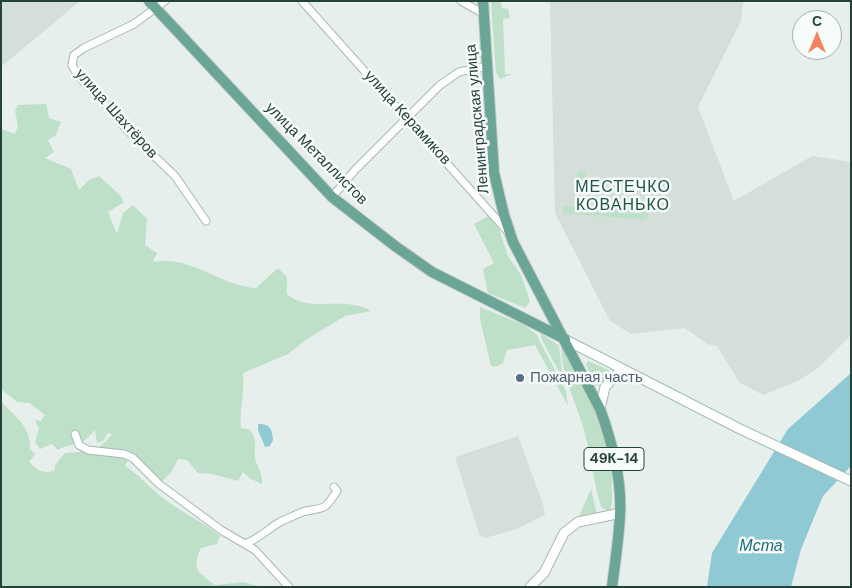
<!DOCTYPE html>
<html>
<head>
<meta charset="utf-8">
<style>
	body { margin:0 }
	#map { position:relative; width:852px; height:588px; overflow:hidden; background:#e6efeb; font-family:"DM Sans",sans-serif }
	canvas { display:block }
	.frame { position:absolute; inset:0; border:2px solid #24423a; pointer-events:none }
	.north { position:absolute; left:792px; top:10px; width:50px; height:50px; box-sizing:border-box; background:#f7fbf9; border:1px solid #a3b1ad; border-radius:50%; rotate:0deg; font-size:14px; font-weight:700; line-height:20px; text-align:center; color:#24423a }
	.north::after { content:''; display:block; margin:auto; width:18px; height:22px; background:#f4845f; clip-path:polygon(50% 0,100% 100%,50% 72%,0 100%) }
</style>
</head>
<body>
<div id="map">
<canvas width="852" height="588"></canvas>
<div class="frame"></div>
<div class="north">С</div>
</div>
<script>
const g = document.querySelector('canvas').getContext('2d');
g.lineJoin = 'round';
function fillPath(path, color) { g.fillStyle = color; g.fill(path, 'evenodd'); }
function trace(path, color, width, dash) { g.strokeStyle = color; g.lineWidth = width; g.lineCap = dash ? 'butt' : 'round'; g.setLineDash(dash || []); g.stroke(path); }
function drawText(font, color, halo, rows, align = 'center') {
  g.font = font + ' "DM Sans",sans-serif'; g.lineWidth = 5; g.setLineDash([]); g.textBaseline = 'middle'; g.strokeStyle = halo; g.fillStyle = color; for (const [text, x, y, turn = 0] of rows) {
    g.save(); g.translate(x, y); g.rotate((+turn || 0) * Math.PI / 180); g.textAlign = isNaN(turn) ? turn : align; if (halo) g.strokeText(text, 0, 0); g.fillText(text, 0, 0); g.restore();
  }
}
const built = new Path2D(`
	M 1,1 L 80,1 L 1,67 Z
	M 550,1 L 743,1 L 741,21 L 698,107 L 734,201 L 812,156 L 851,162 L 851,335 L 818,368 L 798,381 L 763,395 L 740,383 L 717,346 L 707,344 L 685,328 L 631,334 L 610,321 L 555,213 Z
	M 518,436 L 543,504 L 545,515 L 517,529 L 485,538 L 479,534 L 455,457 Z`);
const green = new Path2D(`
	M 491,1 L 501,1 L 502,8 L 508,9 L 510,18 L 503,19 L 505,74 L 512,74 L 500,79 L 496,73 Z
	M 46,104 L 49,118 L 61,122 L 56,135 L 48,140 L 54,152 L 45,158 L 71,169 L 79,190 L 89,180 L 99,176 L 120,195 L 124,202 L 108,212 L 117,234 L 123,213 L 133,205 L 147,219 L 145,245 L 157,253 L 153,262 C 193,255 219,286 256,288 L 278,268 L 287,277 L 287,294 C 309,314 345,295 371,311 L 345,316 L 307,339 L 288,354 L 243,373 C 245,392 239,409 241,428 L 249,429 C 258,439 254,445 255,457 C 256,467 263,470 262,484 L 251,479 L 243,472 L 238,481 L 212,474 L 198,473 L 187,460 L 178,459 L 172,471 L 162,482 L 129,459 L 125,466 C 141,476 152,491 167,501 C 184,514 204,522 220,536 L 217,544 L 201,548 C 191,570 198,572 215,585 L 244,582 L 261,587 L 1,587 L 1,401 C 16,419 30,424 30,449 L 35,454 L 29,462 C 37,470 44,475 55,470 L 55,465 L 65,453 C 91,450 94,456 112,434 L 108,433 L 103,441 L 97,443 L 95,430 C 78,450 76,440 58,450 L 52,444 L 40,449 L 35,442 L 39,429 L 35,420 L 41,421 L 45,415 L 29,403 L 17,402 L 1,389 L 1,129 L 15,134 L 18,126 L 15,111 L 18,105 Z
	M 582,171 L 585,172 L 589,189 L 586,194 L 576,191 L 575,182 L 578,172 Z
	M 566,206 L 623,211 L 646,210 L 649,215 L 644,220 L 564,213 L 562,208 Z
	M 488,216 L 499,229 L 508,256 L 521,275 L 530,301 L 525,308 L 488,293 L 483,269 L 494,263 L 474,224 Z
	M 480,307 L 524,325 L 536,334 L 566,391 L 568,406 L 535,345 L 507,350 L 503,363 L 495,367 L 491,366 L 480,319 Z
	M 541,333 L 559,346 L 563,379 L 541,338 Z
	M 561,348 L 566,351 C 588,394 611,436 612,485 C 612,494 613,503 610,512 L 601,507 C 593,480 591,453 583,427 C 575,400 562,376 561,348 Z
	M 588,361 L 609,370 L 609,376 L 600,386 L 596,385 L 586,365 Z
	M 591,489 L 597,514 L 578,519 Z`);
const water = new Path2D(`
	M 851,373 L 851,466 L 823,496 L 801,549 L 791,587 L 707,587 L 712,553 L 788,429 Z
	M 258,424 C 270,424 272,428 273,440 L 270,446 L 265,447 L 258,430 Z`);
const minor = new Path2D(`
	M 165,1 L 134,24 L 84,48 L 74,55 L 72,65 L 78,76 L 103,101 L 126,129 L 175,176 L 206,221
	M 302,1 L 508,232
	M 461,1 L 484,14
	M 332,197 L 355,170 L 440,85 L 459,72 L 488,66
	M 75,434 L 79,445 L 88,450 L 124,454 L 133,458 L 159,484 L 186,504 L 221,530 L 255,550 L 289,587
	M 247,543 C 262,537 272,525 284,520 C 289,518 301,512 306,511 C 327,507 324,510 337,491 L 334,487`);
const tertiary = new Path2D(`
	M 530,587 L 544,573 L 564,533 L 578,522 L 621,513`);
const secondary = new Path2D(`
	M 566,340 L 740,429 L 851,481
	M 600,409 L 605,387 L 617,374 L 631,374`);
const primary = new Path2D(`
	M 149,1 L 332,197 L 395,246 L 432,272 L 565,339
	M 483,1 L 494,173 L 504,215 L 513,242 L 600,409 C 612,442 622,479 620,514 C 619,538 615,563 612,587`);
const markers = [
	[520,378,5,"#5c6f8a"]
];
const shields = [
	[614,459,60]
];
const shieldNames = [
	["49К-14",614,459]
];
const streetNames = [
	["улица Шахтёров",116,114,48],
	["улица Керамиков",407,118,48],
	["Ленинградская улица",478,119,-95],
	["улица Металлистов",316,154,45]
];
const serviceNames = [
	["Пожарная часть",530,378]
];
const neighbourhoodNames = [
	["МЕСТЕЧКО",623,188],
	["КОВАНЬКО",623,206]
];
const waterNames = [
	["Мста",761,547]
];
fillPath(built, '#d4dfda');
fillPath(green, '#bfe0c8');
fillPath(water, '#8ec9d4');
trace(minor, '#a8b8b2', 9);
trace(tertiary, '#a8b8b2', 11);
trace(secondary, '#a4bbb3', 11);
trace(primary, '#c2cac8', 12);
trace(minor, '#fff', 7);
trace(tertiary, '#fff', 9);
trace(secondary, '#fff', 9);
trace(primary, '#6aa596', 10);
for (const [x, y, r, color] of markers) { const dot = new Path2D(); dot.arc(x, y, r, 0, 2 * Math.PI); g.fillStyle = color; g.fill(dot); trace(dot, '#f7fbf9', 2); }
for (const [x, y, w] of shields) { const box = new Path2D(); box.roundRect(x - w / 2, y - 11.5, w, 23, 4); g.fillStyle = '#f7fbf9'; g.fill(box); trace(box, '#24423a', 1); }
drawText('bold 14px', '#24423a', null, shieldNames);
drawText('15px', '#24423a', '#f7fbf9', streetNames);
drawText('15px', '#4e5e75', '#f7fbf9', serviceNames, 'left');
g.letterSpacing = '1px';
drawText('16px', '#1f5548', '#f7fbf9', neighbourhoodNames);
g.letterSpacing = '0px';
drawText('italic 16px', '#1c6f80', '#f7fbf9', waterNames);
</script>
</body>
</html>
